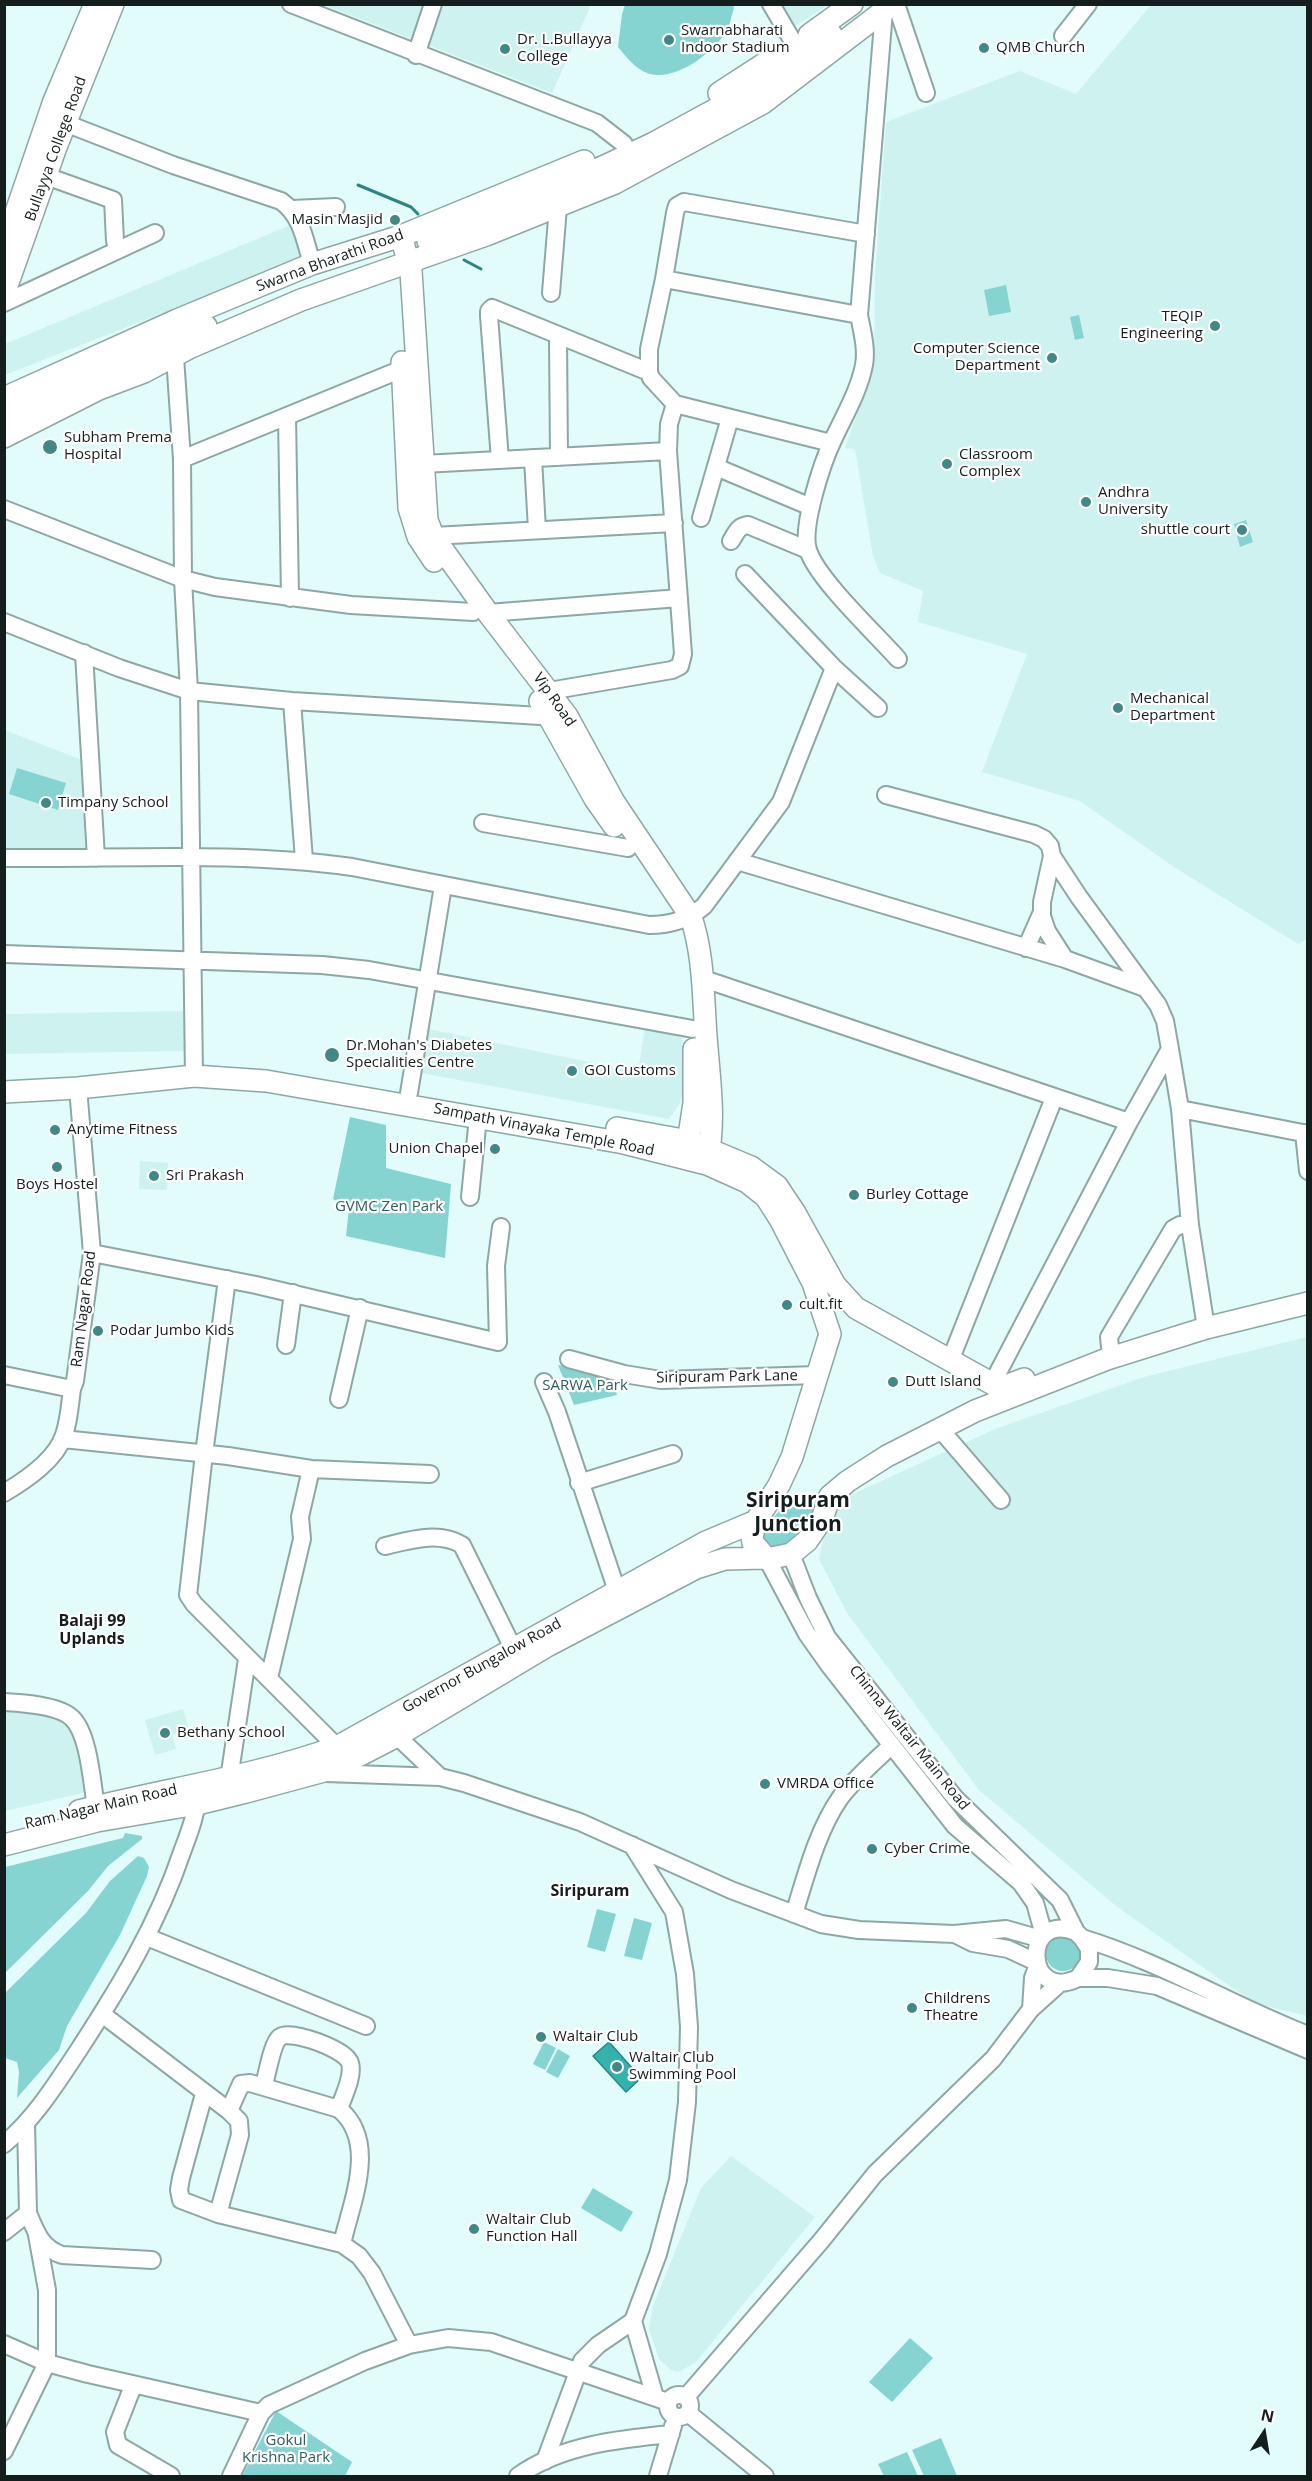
<!DOCTYPE html>
<html>
<head>
<meta charset="utf-8">
<style>
	body { margin:0 }
	#map { position:relative; width:1312px; height:2481px; overflow:hidden; background:#e1fcfa; font-family:"Open Sans",sans-serif }
	canvas { display:block }
	.frame { position:absolute; inset:0; border:6px solid #141e1d; pointer-events:none }
	.north { position:absolute; left:1234px; top:2403px; width:60px; height:60px; -webkit-text-stroke:4px #fff; paint-order:stroke; rotate:12deg; font-size:16px; font-weight:700; line-height:24px; text-align:center; color:#141e1d }
	.north::after { content:''; display:block; margin:auto; width:21px; height:27px; background:#141e1d; clip-path:polygon(50% 0,100% 100%,50% 72%,0 100%) }
</style>
</head>
<body>
<div id="map">
<canvas width="1312" height="2481"></canvas>
<div class="frame"></div>
<div class="north">N</div>
</div>
<script>
const g = document.querySelector('canvas').getContext('2d');
g.lineJoin = 'round';
function fillPath(path, color) { g.fillStyle = color; g.fill(path, 'evenodd'); }
function trace(path, color, width, dash) { g.strokeStyle = color; g.lineWidth = width; g.lineCap = dash ? 'butt' : 'round'; g.setLineDash(dash || []); g.stroke(path); }
function drawText(font, color, halo, rows, align = 'center') {
  g.font = font + ' "Open Sans",sans-serif'; g.lineWidth = 4.5; g.setLineDash([]); g.textBaseline = 'middle'; g.strokeStyle = halo; g.fillStyle = color; for (const [text, x, y, turn = 0] of rows) {
    g.save(); g.translate(x, y); g.rotate((+turn || 0) * Math.PI / 180); g.textAlign = isNaN(turn) ? turn : align; if (halo) g.strokeText(text, 0, 0); g.fillText(text, 0, 0); g.restore();
  }
}
const built = new Path2D(`
	M 324,5 L 591,5 L 552,93 Z
	M 783,5 L 828,5 L 795,26 Z
	M 1151,5 L 1307,5 L 1307,939 L 1298,944 L 1174,867 L 1080,801 L 982,772 L 1027,654 L 918,622 L 923,591 L 880,573 L 873,556 L 855,449 L 845,448 L 874,363 L 875,276 L 886,122 L 1020,71 L 1076,94 Z
	M 293,224 L 305,257 L 5,375 L 5,344 Z
	M 4,730 L 85,761 L 91,846 L 84,854 L 5,853 Z
	M 185,1011 L 185,1051 L 5,1054 L 4,1014 Z
	M 645,1027 L 682,1031 L 683,1090 L 680,1103 L 669,1119 L 416,1072 L 423,1028 L 638,1072 Z
	M 140,1161 L 168,1163 L 167,1190 L 139,1189 Z
	M 1307,1337 L 1307,2016 L 1254,2003 L 1116,1906 L 979,1790 L 847,1613 L 819,1559 L 831,1504 L 995,1429 L 1144,1377 Z
	M 4,1707 L 44,1711 L 68,1720 L 87,1792 L 5,1811 Z
	M 183,1709 L 189,1730 L 172,1735 L 176,1749 L 155,1755 L 145,1720 Z
	M 731,2156 L 815,2217 L 695,2363 L 678,2372 L 671,2370 L 659,2359 L 649,2329 L 653,2306 L 701,2188 Z`);
const green = new Path2D(`
	M 625,5 L 733,4 L 734,8 C 731,16 730,27 725,34 C 711,53 683,75 659,75 C 641,76 628,59 618,47 L 622,14 Z
	M 1006,285 L 1011,312 L 989,316 L 984,290 Z
	M 1079,315 L 1084,338 L 1075,340 L 1070,317 Z
	M 1246,520 L 1253,542 L 1240,547 L 1234,524 Z
	M 17,768 L 66,783 L 58,810 L 9,794 Z
	M 350,1117 L 386,1125 L 386,1168 L 451,1184 L 445,1258 L 346,1236 L 349,1208 L 333,1199 Z
	M 558,1365 L 611,1373 L 617,1395 L 574,1405 Z
	M 799,1497 L 812,1498 C 821,1515 801,1536 788,1545 C 783,1549 775,1549 769,1551 L 762,1540 C 768,1520 781,1506 799,1497 Z
	M 125,1833 L 142,1836 L 142,1839 L 108,1866 L 88,1891 L 5,1973 L 5,1867 L 123,1838 Z
	M 138,1856 L 144,1858 L 149,1867 L 147,1876 L 120,1935 L 67,2026 L 59,2050 L 17,2098 L 19,2072 L 17,2062 L 5,2058 L 5,1993 L 86,1913 L 110,1881 Z
	M 597,1909 L 616,1914 L 605,1952 L 587,1947 Z
	M 634,1918 L 652,1923 L 642,1960 L 624,1956 Z
	M1046 1954a17 17 0 1 1 34 0a17 17 0 1 1-34 0Z
	M 544,2042 L 556,2048 L 545,2070 L 533,2064 Z
	M 558,2049 L 570,2056 L 558,2078 L 546,2072 Z
	M 593,2188 L 633,2212 L 621,2232 L 581,2208 Z
	M 910,2338 L 933,2358 L 892,2402 L 869,2382 Z
	M 276,2411 L 352,2462 L 345,2476 L 242,2476 Z
	M 941,2438 L 957,2476 L 924,2476 L 912,2450 Z
	M 907,2452 L 918,2476 L 884,2476 L 878,2464 Z`);
const water = new Path2D(`
	M 609,2042 L 641,2078 L 626,2092 L 593,2056 Z`);
const stream = new Path2D(`
	M 358,185 L 411,207 L 418,214
	M 464,260 L 481,269`);
const minor = new Path2D(`
	M 291,4 L 597,123 L 624,144
	M 771,4 L 795,45
	M 896,4 L 926,93
	M 884,11 L 859,315 C 862,331 867,349 864,365 C 859,391 844,416 833,440 C 822,463 801,527 808,550 C 817,579 876,634 898,659
	M 1063,36 L 1088,4
	M 416,55 L 433,4
	M 65,123 L 173,165 L 281,201 C 302,216 305,241 312,264
	M 46,176 L 113,200 L 115,241
	M 292,209 L 336,207
	M 664,279 L 649,349 L 649,372 L 651,378 L 675,404 L 831,443
	M 551,293 L 558,207
	M 4,303 L 155,233
	M 859,315 L 664,279 L 675,213 L 677,206 L 684,202 L 866,234
	M 558,337 L 559,457
	M 175,357 L 182,459 L 183,579 L 189,691 L 194,1076
	M 287,416 L 290,598
	M 668,451 L 669,424 L 675,404
	M 533,458 L 537,530
	M 182,459 L 402,369
	M 500,460 L 489,316 L 489,311 L 492,308 L 649,372
	M 423,464 L 668,451 L 683,654 L 680,666 L 672,670 L 549,691
	M 716,467 L 811,507
	M 4,509 L 183,579 L 215,587 L 351,605 L 473,612
	M 701,518 L 730,418
	M 433,536 L 674,523
	M 731,541 C 736,533 738,526 748,525 L 808,550
	M 488,613 L 679,598
	M 4,622 L 119,668 L 189,691 L 292,701 L 557,717
	M 84,653 L 96,858
	M 834,668 L 878,708
	M 292,701 L 304,860
	M 886,795 L 1034,834 L 1044,839 L 1050,846 L 1052,856 L 1079,897 L 1158,1005 L 1165,1021 L 1170,1049
	M 483,823 L 628,848
	M 1052,856 L 1042,902 L 1042,916 L 1047,931 L 1065,959 L 1145,988
	M 4,858 C 121,859 237,851 352,867 L 649,925 C 670,925 688,920 704,906 L 781,802 L 834,668 L 745,574
	M 737,861 L 1065,959
	M 1026,948 L 1042,912
	M 4,954 L 322,965 L 369,970 L 693,1029
	M 704,979 L 1129,1122 L 1170,1049 L 1180,1109
	M 409,1093 L 443,886
	M 1304,1133 L 1308,1171
	M 470,1197 L 478,1117
	M 92,1253 L 256,1285 L 498,1342 L 496,1266 L 501,1227
	M 227,1279 L 204,1454 L 188,1595 L 194,1604 L 337,1747
	M 1206,1328 L 1190,1225 L 1180,1109 L 1308,1134
	M 286,1345 L 293,1293
	M 1110,1347 L 1109,1337 L 1173,1229 L 1180,1225 L 1190,1225
	M 569,1359 L 624,1374 L 661,1380 L 817,1375
	M 950,1361 L 1054,1098
	M 4,1375 L 72,1389 L 75,1381 L 92,1253 L 78,1088
	M 544,1382 L 557,1412 L 621,1603
	M 992,1384 L 1129,1122
	M 339,1399 L 360,1308
	M 940,1429 L 1001,1500
	M 63,1439 L 228,1456 L 311,1469 L 300,1517 L 302,1539 L 269,1678
	M 311,1469 L 430,1474
	M 579,1483 L 673,1454
	M 4,1493 C 26,1480 56,1460 64,1435 C 69,1421 70,1404 72,1389
	M 385,1546 C 410,1540 439,1531 462,1545 L 513,1648
	M 791,1554 L 808,1598 L 827,1637 L 955,1798 L 1060,1900 L 1076,1932 L 1082,1938 L 1089,1949 L 1089,1962 L 1078,1978 C 1025,2004 1021,1910 1076,1932
	M 767,1559 L 807,1634 L 829,1665 L 955,1826 L 1021,1883 L 1035,1903 L 1044,1935
	M 4,1702 C 22,1703 59,1705 72,1718 C 89,1734 92,1784 96,1807
	M 392,1726 L 397,1736 L 440,1777
	M 326,1773 L 440,1777 L 464,1783 L 580,1822 L 731,1890 L 821,1924 L 859,1930 L 954,1934 L 1006,1929 L 1041,1939
	M 229,1779 L 247,1659
	M 632,1845 L 674,1912 L 685,1974 L 689,2027 L 687,2102 L 678,2180 L 658,2254 L 633,2321 L 655,2397
	M 794,1914 C 806,1876 817,1831 840,1798 C 855,1778 874,1762 892,1745
	M 955,1934 L 973,1943 L 1008,1949 L 1036,1962
	M 147,1937 L 366,2026
	M 1082,1938 C 1161,1962 1231,2005 1308,2035
	M 1078,1978 L 1108,1978 L 1157,1986 L 1308,2050
	M 1031,2009 L 1033,1978 L 1037,1967
	M 102,2014 L 229,2111 L 239,2121 L 240,2135 L 218,2214
	M 264,2085 C 267,2075 272,2043 280,2037 C 291,2029 347,2050 350,2063 C 354,2076 343,2097 339,2109
	M 204,2094 L 181,2178 L 179,2190 L 181,2200 L 218,2214 L 342,2244 L 359,2256 L 372,2273 L 409,2345
	M 229,2111 L 241,2084 L 250,2083 L 339,2109 C 379,2142 351,2203 342,2244
	M 4,2144 C 35,2118 56,2084 78,2051 C 119,1988 158,1924 182,1852 C 189,1833 197,1814 197,1794
	M 28,2213 C 36,2232 41,2248 62,2255 L 152,2260
	M 4,2232 L 28,2213 L 26,2123
	M 4,2344 L 47,2363 L 88,2374 L 261,2413
	M 133,2386 L 115,2432 L 118,2445 L 171,2476
	M668 2406a11 11 0 1 1 22 0a11 11 0 1 1-22 0Z
	M 686,2397 L 821,2241 L 875,2174 L 993,2059 L 1031,2009 L 1060,1983
	M 688,2413 L 765,2476
	M 4,2451 L 47,2363 L 47,2290 L 37,2235
	M 545,2461 L 582,2361 L 598,2345 L 633,2321
	M 231,2476 L 261,2413 L 269,2405 L 365,2361 L 409,2345 L 448,2338 L 491,2342 L 668,2402
	M 518,2476 C 561,2445 619,2439 671,2434
	M 658,2476 L 673,2426`);
const major = new Path2D(`
	M 809,35 L 852,4
	M 719,93 L 773,58
	M 401,236 L 411,271 L 427,520 L 433,536 L 488,613 L 567,716 L 614,802 L 691,917 C 704,956 703,996 706,1036 C 709,1078 716,1120 707,1161
	M 428,241 L 519,206 L 652,144 L 753,89 L 831,34
	M 4,247 L 54,101 L 95,4
	M 4,294 L 56,147 L 113,4
	M 402,362 L 409,508 L 418,537 L 434,561
	M 4,398 L 177,320 L 312,264 L 401,236 L 584,161
	M 4,418 L 80,379 L 206,326
	M 4,437 L 99,389 L 144,372 L 191,347 L 301,300 L 486,235 L 615,183 L 763,103 L 893,4
	M 540,701 L 595,799 L 614,826
	M 4,1092 L 78,1088 L 194,1076 L 266,1081 L 624,1143 L 707,1164 L 747,1182 L 766,1197 L 780,1219 L 813,1283 L 830,1334 L 792,1457 L 779,1485 L 756,1521 L 752,1537 L 753,1543 L 767,1559 L 791,1554 L 807,1541 L 822,1519 L 830,1496 L 848,1481 L 887,1456 L 975,1411 L 1107,1359 L 1206,1328 L 1308,1303
	M 617,1128 L 689,1141 L 751,1167 L 777,1186 L 795,1213 L 835,1285 L 856,1308 L 1000,1388 L 1024,1379
	M 686,1155 L 694,1103 L 694,1049
	M 79,1811 C 165,1789 253,1777 337,1747 L 706,1542 L 756,1521
	M 4,1845 L 97,1821 L 197,1804 L 246,1792 L 335,1768 L 397,1736 L 547,1646 L 696,1568 L 725,1559 L 764,1558`);
const markers = [
	[669,40,6,"#408785"],
	[984,48,6,"#408785"],
	[505,49,6,"#408785"],
	[395,220,6,"#408785"],
	[1215,326,6,"#408785"],
	[1052,358,6,"#408785"],
	[50,447,8,"#408785"],
	[947,464,6,"#408785"],
	[1086,502,6,"#408785"],
	[1242,530,6,"#408785"],
	[1118,708,6,"#408785"],
	[46,803,6,"#408785"],
	[332,1055,8,"#408785"],
	[572,1071,6,"#408785"],
	[55,1130,6,"#408785"],
	[495,1149,6,"#408785"],
	[57,1167,6,"#408785"],
	[154,1176,6,"#408785"],
	[854,1195,6,"#408785"],
	[787,1305,6,"#408785"],
	[98,1331,6,"#408785"],
	[893,1382,6,"#408785"],
	[165,1733,6,"#408785"],
	[765,1784,6,"#408785"],
	[872,1849,6,"#408785"],
	[912,2008,6,"#408785"],
	[541,2037,6,"#408785"],
	[617,2067,6,"#408785"],
	[474,2229,6,"#408785"]
];
const poiNames = [
	["Swarnabharati",681,31],
	["Indoor Stadium",681,48],
	["Dr. L.Bullayya",517,40],
	["College",517,57],
	["QMB Church",996,48],
	["Masin Masjid",383,220,"right"],
	["TEQIP",1203,317,"right"],
	["Engineering",1203,334,"right"],
	["Computer Science",1040,349,"right"],
	["Department",1040,366,"right"],
	["Subham Prema",64,438],
	["Hospital",64,455],
	["Classroom",959,455],
	["Complex",959,472],
	["Andhra",1098,493],
	["University",1098,510],
	["shuttle court",1230,530,"right"],
	["Mechanical",1130,699],
	["Department",1130,716],
	["Timpany School",58,803],
	["Dr.Mohan's Diabetes",346,1046],
	["Specialities Centre",346,1063],
	["GOI Customs",584,1071],
	["Anytime Fitness",67,1130],
	["Union Chapel",483,1149,"right"],
	["Sri Prakash",166,1176],
	["Boys Hostel",57,1185,"center"],
	["Burley Cottage",866,1195],
	["cult.fit",799,1305],
	["Podar Jumbo Kids",110,1331],
	["Dutt Island",905,1382],
	["Bethany School",177,1733],
	["VMRDA Office",777,1784],
	["Cyber Crime",884,1849],
	["Childrens",924,1999],
	["Theatre",924,2016],
	["Waltair Club",553,2037],
	["Waltair Club",629,2058],
	["Swimming Pool",629,2075],
	["Waltair Club",486,2220],
	["Function Hall",486,2237]
];
const streetNames = [
	["Bullayya College Road",56,149,-70],
	["Swarna Bharathi Road",330,261,-20],
	["Vip Road",554,700,55],
	["Sampath Vinayaka Temple Road",544,1130,11],
	["Ram Nagar Road",84,1309,-83],
	["Siripuram Park Lane",727,1377,-1],
	["Governor Bungalow Road",482,1666,-29],
	["Chinna Waltair Main Road",909,1738,51],
	["Ram Nagar Main Road",101,1807,-13]
];
const parkNames = [
	["GVMC Zen Park",389,1207],
	["SARWA Park",585,1386],
	["Gokul",286,2441],
	["Krishna Park",286,2458]
];
const neighbourhoodNames = [
	["Balaji 99",92,1621],
	["Uplands",92,1639],
	["Siripuram",590,1891]
];
const districtNames = [
	["Siripuram",798,1501],
	["Junction",798,1525]
];
fillPath(built, '#cef2f0');
fillPath(green, '#86d4d1');
fillPath(water, '#35b2ae');
trace(water, '#2b8682', 1.5);
trace(stream, '#2b8682', 3);
trace(minor, '#8ea7a5', 20);
trace(major, '#8ea7a5', 24);
trace(minor, '#fff', 16);
trace(major, '#fff', 21);
for (const [x, y, r, color] of markers) { const dot = new Path2D(); dot.arc(x, y, r, 0, 2 * Math.PI); g.fillStyle = color; g.fill(dot); trace(dot, '#fff', 2); }
drawText('15px', '#141e1d', '#fff', poiNames, 'left');
drawText('15px', '#141e1d', '#fff', streetNames);
drawText('15px', '#2c5e5d', '#fff', parkNames);
drawText('bold 16px', '#141e1d', '#fff', neighbourhoodNames);
drawText('bold 21px', '#141e1d', '#fff', districtNames);
</script>
</body>
</html>
